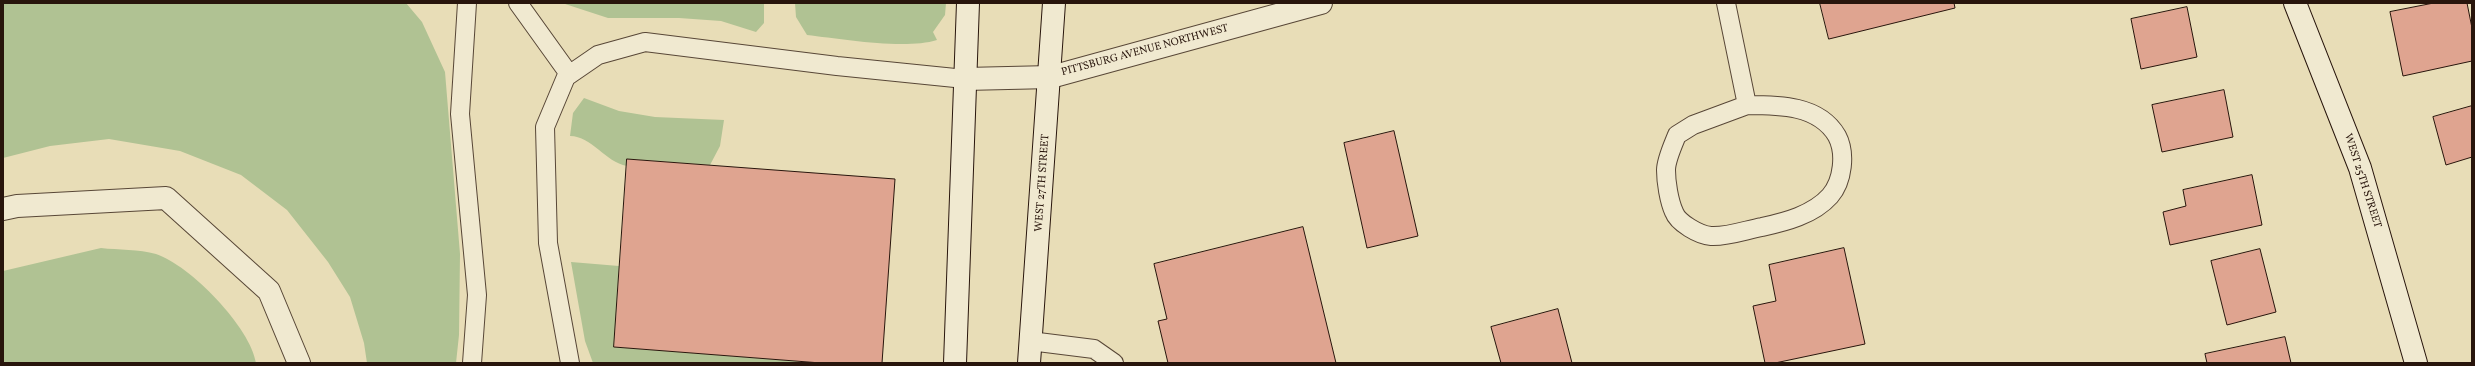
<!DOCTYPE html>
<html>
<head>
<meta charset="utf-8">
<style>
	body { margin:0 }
	#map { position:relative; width:2475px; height:366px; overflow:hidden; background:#e8ddb7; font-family:Vollkorn,serif }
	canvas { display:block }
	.frame { position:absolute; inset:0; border:4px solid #28150c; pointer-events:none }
</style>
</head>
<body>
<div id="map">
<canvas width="2475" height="366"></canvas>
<div class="frame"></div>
</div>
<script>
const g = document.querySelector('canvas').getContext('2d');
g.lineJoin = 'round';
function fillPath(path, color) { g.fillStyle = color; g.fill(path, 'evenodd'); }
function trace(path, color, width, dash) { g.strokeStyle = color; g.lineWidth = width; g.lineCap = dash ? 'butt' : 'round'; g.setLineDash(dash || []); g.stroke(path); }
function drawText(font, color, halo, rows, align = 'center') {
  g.font = font + ' Vollkorn,serif'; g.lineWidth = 4; g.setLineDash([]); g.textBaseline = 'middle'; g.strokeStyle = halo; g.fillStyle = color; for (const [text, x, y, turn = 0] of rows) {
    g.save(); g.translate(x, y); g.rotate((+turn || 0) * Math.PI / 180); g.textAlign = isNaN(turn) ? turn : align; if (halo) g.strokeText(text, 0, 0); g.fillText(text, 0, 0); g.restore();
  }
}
const green = new Path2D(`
	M 3,3 L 406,3 L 422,22 L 445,72 L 460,254 L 459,335 L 456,363 L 367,363 L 364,343 L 350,297 L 328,262 L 287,210 L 241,175 L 180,151 L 109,139 L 50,146 L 3,158 Z
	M 562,3 L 764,3 L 764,23 L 756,32 L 721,21 L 679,18 L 608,18 Z
	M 795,3 L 946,3 L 945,15 L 933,32 L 937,40 C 905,50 842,39 807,35 L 796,17 Z
	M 584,98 L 619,111 L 655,117 L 724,120 L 720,146 L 710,165 L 628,159 L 627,166 C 605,162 592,136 570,136 L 573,113 Z
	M 101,248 C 118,250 139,249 156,254 C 190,265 251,328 256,363 L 3,363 L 3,271 Z
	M 571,262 L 619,266 L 614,347 L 821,363 L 593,363 L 585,341 Z`);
const building = new Path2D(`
	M 1820,3 L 1954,3 L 1955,8 L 1829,39 Z
	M 2434,3 L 2467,3 L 2472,28 L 2472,61 L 2403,76 L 2390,12 Z
	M 2187,7 L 2197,57 L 2141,69 L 2131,19 Z
	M 2224,90 L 2233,137 L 2162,152 L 2152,105 Z
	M 2472,106 L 2472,157 L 2446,165 L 2433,117 Z
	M 1394,131 L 1418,236 L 1367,248 L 1344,143 Z
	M 627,159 L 895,179 L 882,363 L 821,363 L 614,347 Z
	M 2252,175 L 2262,225 L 2170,245 L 2163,212 L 2186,206 L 2183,190 Z
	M 1303,227 L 1336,363 L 1168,363 L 1158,321 L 1167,319 L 1154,264 Z
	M 1844,248 L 1865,344 L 1775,363 L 1765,363 L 1753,306 L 1776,301 L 1769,265 Z
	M 2260,249 L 2276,312 L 2227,325 L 2211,261 Z
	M 1558,309 L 1572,363 L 1501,363 L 1491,327 Z
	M 2285,337 L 2291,363 L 2207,363 L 2205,354 Z`);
const lane = new Path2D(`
	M 467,3 L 460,114 L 477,295 L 472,363
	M 518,3 L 569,74
	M 1726,3 L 1747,105
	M 1747,105 C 1779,105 1819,105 1837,136 C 1846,153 1843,181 1830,196 C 1813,215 1785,222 1762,227 C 1746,230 1727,237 1711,236 C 1699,235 1678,223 1674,212 C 1669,201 1666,182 1666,170 C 1666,160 1673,145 1677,135 L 1693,125 Z
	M 1030,341 L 1094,349 L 1114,363
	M 570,363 L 548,243 L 545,127 L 566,77 L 598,55 L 645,42 L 837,66 L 965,79`);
const street = new Path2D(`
	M 965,79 L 1051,77 L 1321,3
	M 3,209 L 17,206 L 166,198 L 269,291 L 299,363`);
const secondary = new Path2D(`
	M 2295,3 L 2360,168 L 2416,363
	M 955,363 L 968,3
	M 1029,363 L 1054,3`);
const streetNames = [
	["PITTSBURG AVENUE NORTHWEST",1145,51,-15],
	["WEST 25TH STREET",2362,181,72],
	["WEST 27TH STREET",1043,183,-86]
];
fillPath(green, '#b0c293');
fillPath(building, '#dfa490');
trace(building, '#28150c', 1);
trace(lane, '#584737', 20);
trace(street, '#584737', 24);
trace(secondary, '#28150c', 24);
trace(lane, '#f0e9d0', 18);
trace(street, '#f0e9d0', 22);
trace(secondary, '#f0e9d0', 22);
drawText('11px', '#28150c', '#f0e9d0', streetNames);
</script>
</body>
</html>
